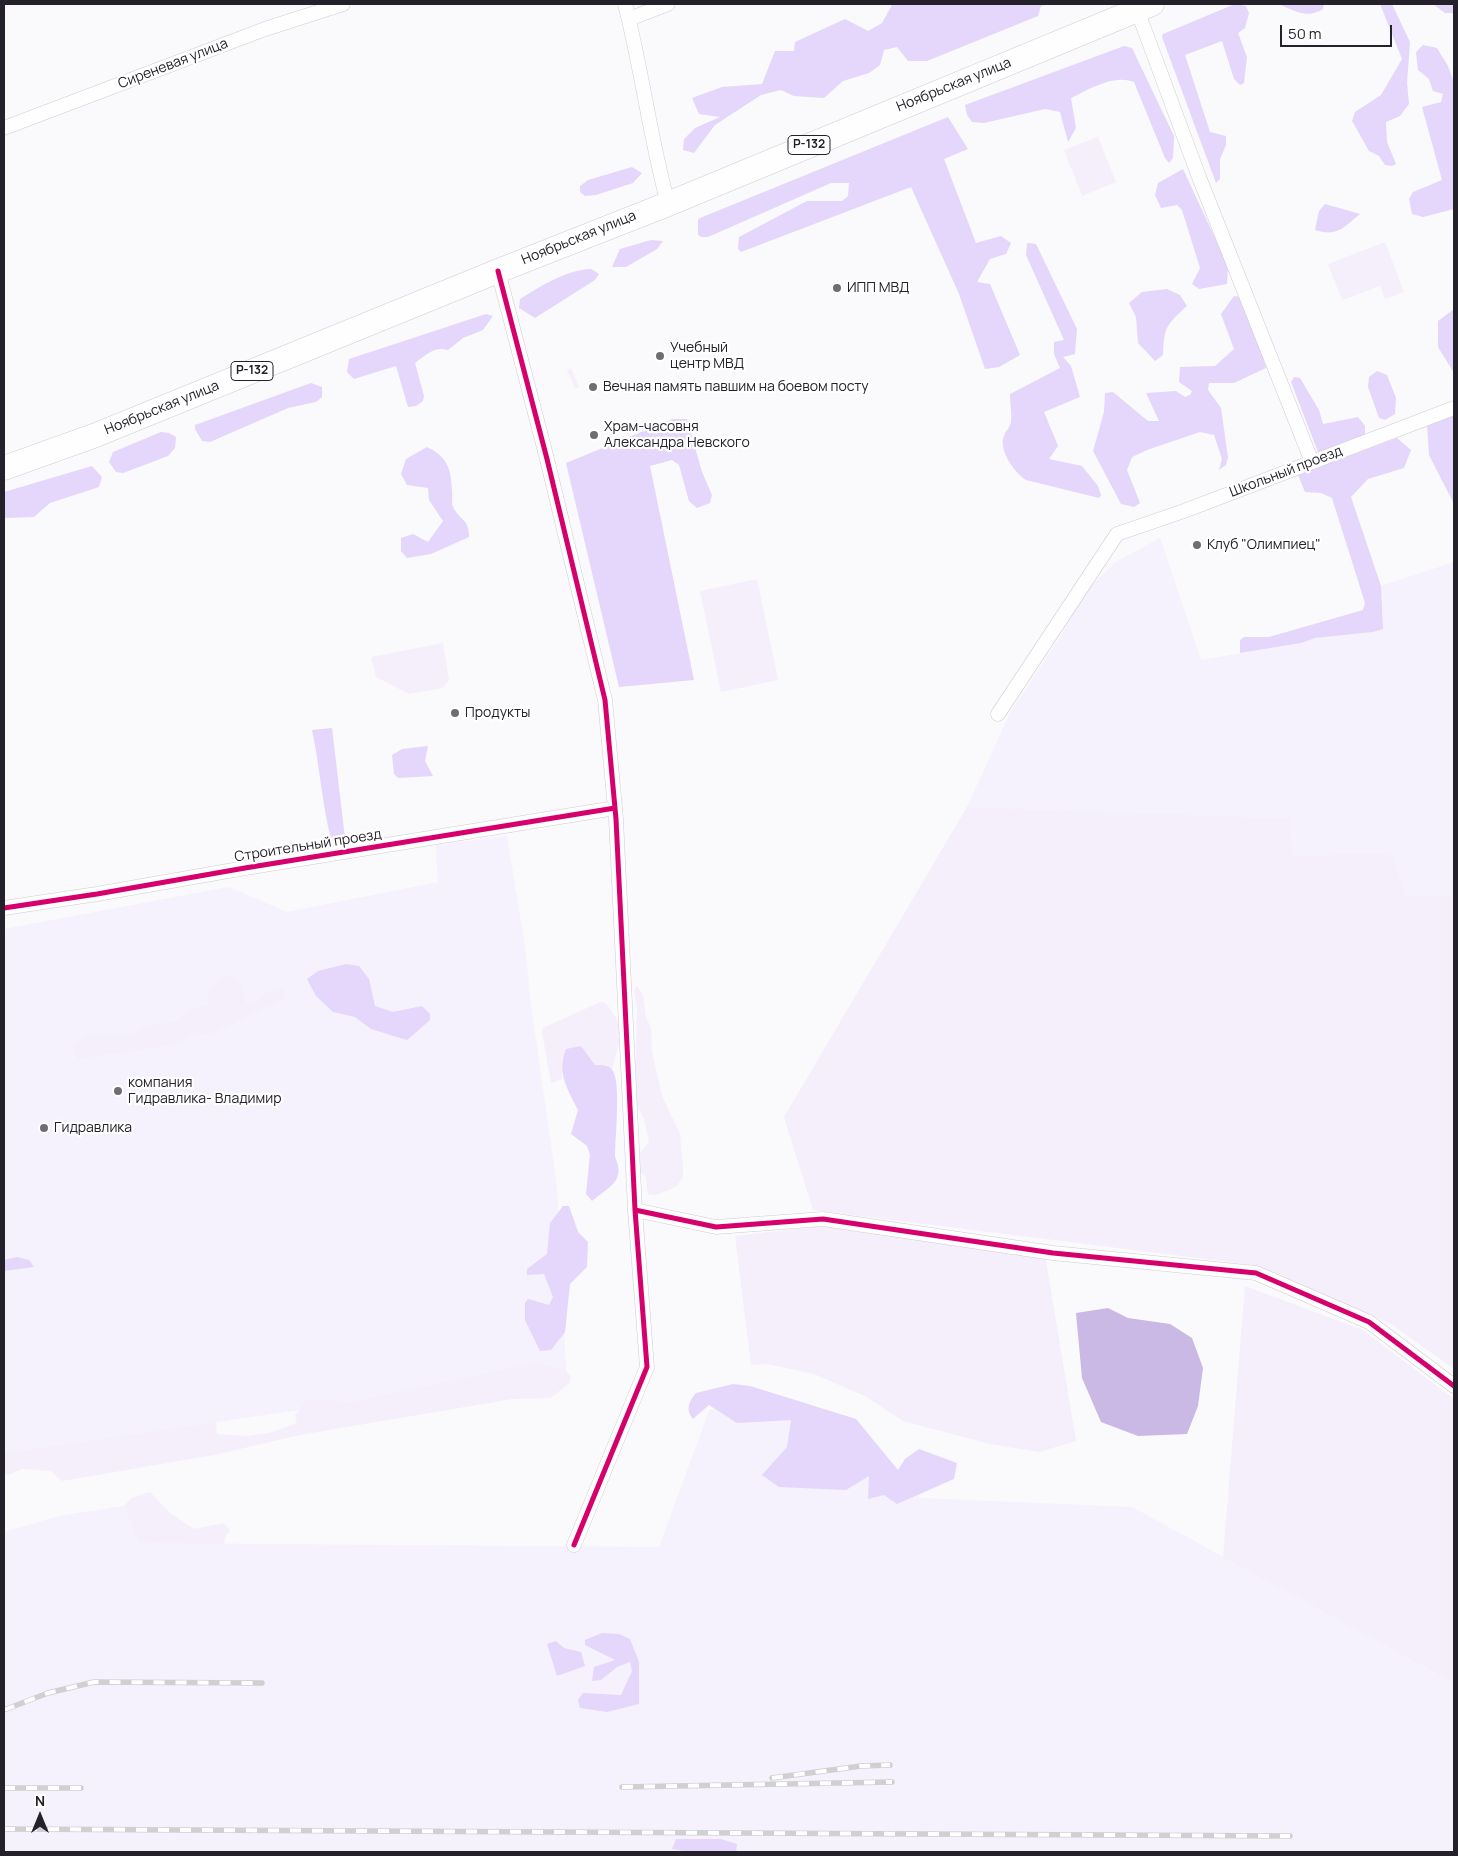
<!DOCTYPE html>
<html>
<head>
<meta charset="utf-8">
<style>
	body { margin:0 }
	#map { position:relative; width:1458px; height:1856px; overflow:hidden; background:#faf9fc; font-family:Manrope,sans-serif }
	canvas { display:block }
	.frame { position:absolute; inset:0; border:5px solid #24212a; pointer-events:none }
	.north { position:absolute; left:15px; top:1791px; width:50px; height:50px; -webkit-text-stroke:4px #fff; paint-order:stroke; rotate:0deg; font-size:14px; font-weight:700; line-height:20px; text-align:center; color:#24212a }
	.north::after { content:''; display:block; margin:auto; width:18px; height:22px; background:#24212a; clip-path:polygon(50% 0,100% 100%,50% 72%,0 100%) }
	.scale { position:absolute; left:1280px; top:25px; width:112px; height:22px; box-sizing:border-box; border:2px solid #24212a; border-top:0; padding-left:6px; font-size:15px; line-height:18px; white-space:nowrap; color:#24212a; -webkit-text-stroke:4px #fff; paint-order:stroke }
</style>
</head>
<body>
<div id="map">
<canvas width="1458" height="1856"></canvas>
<div class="frame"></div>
<div class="north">N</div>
<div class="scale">50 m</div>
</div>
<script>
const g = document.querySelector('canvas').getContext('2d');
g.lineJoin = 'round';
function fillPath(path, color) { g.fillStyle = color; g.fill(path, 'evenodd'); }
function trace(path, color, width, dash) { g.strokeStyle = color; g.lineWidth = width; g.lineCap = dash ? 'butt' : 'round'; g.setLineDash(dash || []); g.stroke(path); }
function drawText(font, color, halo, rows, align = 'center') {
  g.font = font + ' Manrope,sans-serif'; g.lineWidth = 4.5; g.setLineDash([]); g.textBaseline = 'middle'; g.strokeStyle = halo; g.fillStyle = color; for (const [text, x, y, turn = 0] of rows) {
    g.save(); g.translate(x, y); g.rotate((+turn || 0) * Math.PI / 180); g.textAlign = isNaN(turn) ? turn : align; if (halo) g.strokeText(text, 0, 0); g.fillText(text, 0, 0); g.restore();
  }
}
const built = new Path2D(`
	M 1160,538 L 1201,660 L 1301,643 L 1315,638 L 1373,632 L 1383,628 L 1381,586 L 1454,562 L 1454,896 L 1406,896 L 1391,852 L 1291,856 L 1290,820 L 967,807 L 1011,711 L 1062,634 L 1081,596 L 1114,563 Z
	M 507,836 L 525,946 L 530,997 L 557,1188 L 566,1371 L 4,1453 L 4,929 L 229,887 L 287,912 L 438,882 L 436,845 Z
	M 750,1386 L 856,1419 L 920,1498 L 1132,1507 L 1454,1683 L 1454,1852 L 4,1852 L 4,1532 L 59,1516 L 124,1506 L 140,1543 L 659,1547 L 709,1411 Z`);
const green = new Path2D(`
	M 1098,137 L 1116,182 L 1082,196 L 1064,150 Z
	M 1385,242 L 1404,292 L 1385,299 L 1380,286 L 1342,300 L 1328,264 Z
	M 571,368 L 579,387 L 575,389 L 567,370 Z
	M 757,579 L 778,680 L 721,692 L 700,591 Z
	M 443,643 L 449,680 L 443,688 L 409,694 L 376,677 L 371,657 Z
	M 967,807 L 1290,819 L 1292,856 L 1391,852 L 1406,896 L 1454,896 L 1454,1369 L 1391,1324 L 1254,1265 L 813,1210 L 784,1117 Z
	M 224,975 C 243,979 241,987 246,1003 L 252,1004 L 271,990 L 285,987 L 284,999 L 214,1033 L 192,1035 L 172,1045 L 79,1059 L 73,1051 L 73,1045 L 85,1036 L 129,1035 L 155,1024 L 177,1021 L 188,1011 L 208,1005 L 209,990 Z
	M 637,986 L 643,995 L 646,1018 L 651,1027 L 652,1052 L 662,1096 L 680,1134 L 683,1169 L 683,1177 L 676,1187 L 656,1195 L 648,1194 L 646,1178 L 638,1169 L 639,1154 L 649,1142 L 644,1119 L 635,1101 L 637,1009 L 634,990 Z
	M 600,1002 L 606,1003 L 618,1021 L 620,1039 L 612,1070 L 607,1065 L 595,1065 L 581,1046 L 566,1050 L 562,1059 L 562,1079 L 551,1083 L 542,1032 L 543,1028 Z
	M 831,1225 L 1045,1255 L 1076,1441 L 1039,1452 L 990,1444 L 903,1421 L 865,1396 L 814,1374 L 767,1364 L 751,1365 L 735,1236 Z
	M 1245,1286 L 1363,1330 L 1454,1399 L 1454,1683 L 1223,1557 Z
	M 534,1363 L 566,1371 L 571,1376 L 569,1383 L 551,1398 L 512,1399 L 300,1435 L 214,1455 L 62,1481 L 51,1471 L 22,1469 L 9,1475 L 4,1475 L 4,1453 L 216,1422 L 217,1434 L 246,1436 L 269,1433 L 297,1423 L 295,1415 L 308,1399 L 352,1402 Z
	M 150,1492 L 170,1513 L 194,1529 L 224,1523 L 230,1530 L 225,1537 L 224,1544 L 139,1543 L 124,1506 L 131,1498 Z`);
const forest = new Path2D(`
	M 896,4 L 1049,4 L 1041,6 L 1038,16 L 927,61 L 908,61 L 897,47 L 884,50 L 880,65 L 869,73 L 843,81 L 824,98 L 794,96 L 781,90 L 761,95 L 715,125 L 694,153 L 683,150 L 684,139 L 695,128 L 720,117 L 699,114 L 692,98 L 722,87 L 762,84 L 775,51 L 794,51 L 795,42 L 845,19 L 868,31 L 882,23 L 892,5 Z
	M 1235,4 L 1246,6 L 1249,13 L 1245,28 L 1238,33 L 1247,57 L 1244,83 L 1240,85 L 1234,79 L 1222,41 L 1185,55 L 1210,132 L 1226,136 L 1226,145 L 1220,159 L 1220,179 L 1216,183 L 1162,37 L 1163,34 Z
	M 1279,4 L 1324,4 L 1323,9 C 1307,19 1294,11 1279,4 Z
	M 1380,4 L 1392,4 L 1410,42 L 1407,83 L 1409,104 L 1400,116 L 1386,122 L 1387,142 L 1396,164 L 1392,166 L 1385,165 L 1379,156 L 1369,151 L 1352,121 L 1355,112 L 1381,95 L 1402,59 Z
	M 1433,4 L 1454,4 L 1454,13 L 1445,13 Z
	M 1423,45 L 1437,48 L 1448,66 L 1454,83 L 1454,209 L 1423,217 L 1412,214 L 1409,199 L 1413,192 L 1442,180 L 1422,107 L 1441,102 L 1443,94 L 1433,91 L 1429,79 L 1418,70 L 1416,52 Z
	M 1124,46 L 1132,48 L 1174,136 L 1173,158 L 1169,163 L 1165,158 L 1134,82 C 1114,74 1089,89 1071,98 L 1076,128 L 1068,142 L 1060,112 L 1045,109 L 984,123 L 972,122 L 967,115 L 965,105 Z
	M 948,117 L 968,149 L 944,159 L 976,243 L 1001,236 L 1011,243 L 1006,254 L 990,259 L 977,282 L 990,284 L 1020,355 L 999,367 L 985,369 L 959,294 L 911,187 L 741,252 L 738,249 L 739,237 L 807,201 L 842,201 L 848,196 L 849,183 L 831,183 L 708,237 L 701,237 L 698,235 L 698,220 L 700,218 Z
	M 632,167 L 642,173 L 633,183 L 596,195 L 585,196 L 580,192 L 580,186 L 588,180 Z
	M 1183,169 L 1228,266 L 1227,284 L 1199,289 L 1192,284 L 1200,268 L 1182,210 L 1177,205 L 1161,208 L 1155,195 L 1158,183 Z
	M 1325,204 L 1360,214 C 1343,228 1337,237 1315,230 L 1319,211 Z
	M 651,240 L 663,241 L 657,249 L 626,267 L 612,267 L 620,249 Z
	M 1027,243 L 1036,244 L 1077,329 L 1075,354 L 1063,357 L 1071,366 L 1080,397 L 1044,412 L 1058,446 L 1049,459 L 1082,466 L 1098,486 L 1101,495 L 1099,498 L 1026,480 C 1015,473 998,450 1004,436 C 1005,431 1010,428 1011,422 C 1012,413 1010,403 1010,394 L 1060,368 L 1054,354 L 1054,342 L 1064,340 L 1026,255 Z
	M 591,269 L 599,274 L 595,280 L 535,318 L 519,308 L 520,299 C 541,286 566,270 591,269 Z
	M 1167,289 L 1180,295 L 1187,306 C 1166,325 1164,327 1163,355 L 1155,361 L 1138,343 L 1136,317 L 1129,303 L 1142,292 Z
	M 1234,296 L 1246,298 L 1266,368 L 1234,383 L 1209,383 L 1208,390 L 1221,408 L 1228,457 L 1226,465 L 1219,470 L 1222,459 L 1214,435 L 1200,432 L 1147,450 L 1132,457 L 1127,470 L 1140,503 L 1134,507 L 1121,504 L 1093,451 L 1104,412 L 1105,393 L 1113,392 L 1148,421 L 1159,421 L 1146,393 L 1176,391 L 1185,397 L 1190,395 L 1192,391 L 1179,382 L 1180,367 L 1215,366 L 1234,349 L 1221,314 Z
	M 1454,309 L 1454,373 L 1438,347 L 1438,321 Z
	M 486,314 L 493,316 L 483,330 L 463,338 L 448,350 C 434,346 426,355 415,363 L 424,396 L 423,401 L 416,406 L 408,407 L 396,366 L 354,379 L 347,372 L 349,359 Z
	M 1377,371 L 1387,375 L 1396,398 L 1395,414 L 1385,420 L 1379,418 L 1368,387 L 1369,377 Z
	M 1294,377 L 1300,378 L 1319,410 L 1323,424 L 1358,417 L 1365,426 L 1365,434 L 1334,450 L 1318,452 L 1291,382 Z
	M 311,383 L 322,387 L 322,397 L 316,402 L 288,408 L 210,442 L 202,441 L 195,429 L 195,425 Z
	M 1454,415 L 1454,504 L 1429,455 L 1427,424 Z
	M 673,419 L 687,419 L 702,472 L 712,495 L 710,503 L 697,508 L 689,501 L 679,465 L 672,460 L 650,466 L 694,680 L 619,687 L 566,463 Z
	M 161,432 L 169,433 L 176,437 L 175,448 L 168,456 L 123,473 L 116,472 L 109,462 L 113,452 Z
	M 1397,438 L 1411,450 L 1404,468 L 1368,479 L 1351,497 L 1381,586 L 1383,629 L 1373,632 L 1315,638 L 1301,643 L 1240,653 L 1240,640 L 1244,637 L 1269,637 L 1363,610 L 1365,603 L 1332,498 L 1321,493 L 1305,492 L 1298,475 Z
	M 427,447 C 448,457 451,469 452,491 C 453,496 451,503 453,507 C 460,521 469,518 469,537 L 431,554 L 407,558 L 401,551 L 401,538 L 413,534 L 428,542 L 443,521 L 429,500 L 428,488 L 407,485 L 401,474 L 406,459 Z
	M 92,466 L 102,477 L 99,487 L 50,503 L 34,517 L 4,518 L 4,492 Z
	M 332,728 L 345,838 L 332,843 C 322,806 320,767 312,730 Z
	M 428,746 L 425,761 L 433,776 L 398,778 L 394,774 L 392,755 L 402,749 Z
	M 346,964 L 359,966 L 369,979 L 375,1006 L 393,1012 L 422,1006 L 430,1014 L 430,1020 L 407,1040 L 371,1029 L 355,1017 L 333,1012 L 316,996 L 307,979 L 318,971 Z
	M 581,1046 L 595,1065 C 602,1065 609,1064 613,1071 C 621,1085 615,1138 615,1157 C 626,1181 609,1187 592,1201 L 586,1194 L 590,1154 L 587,1146 L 571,1134 L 578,1110 C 568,1090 556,1072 566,1049 Z
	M 563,1206 L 569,1206 L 578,1232 L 588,1242 L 587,1267 L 570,1284 L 565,1332 L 551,1350 L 540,1351 L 525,1320 L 525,1303 L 528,1299 L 549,1305 L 553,1297 L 544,1274 L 527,1275 L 527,1269 L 547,1254 L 550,1223 Z
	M 17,1257 L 29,1260 L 34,1267 L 4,1271 L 4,1260 Z
	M 733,1384 L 750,1386 L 856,1419 L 898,1470 L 905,1459 L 919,1449 L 957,1463 L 954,1479 L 897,1504 L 884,1495 L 868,1499 L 869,1476 L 846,1490 L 779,1487 L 762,1475 L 787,1447 L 791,1420 L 737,1423 L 709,1405 L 693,1419 C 685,1410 689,1401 696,1393 Z
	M 602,1633 L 619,1634 L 630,1639 L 639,1662 L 639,1704 L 607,1712 L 580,1708 L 578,1700 L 583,1693 L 621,1695 L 632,1671 L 630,1662 L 617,1667 L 601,1680 L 592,1681 L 594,1667 L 615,1660 L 585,1645 L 585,1640 Z
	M 556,1641 L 564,1648 L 581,1652 L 585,1666 L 557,1676 L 547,1644 Z
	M 676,1839 L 721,1839 L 737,1844 L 736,1852 L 689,1852 L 672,1849 Z`);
const water = new Path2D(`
	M 1108,1308 L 1128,1318 L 1170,1324 L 1192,1338 L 1203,1368 L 1198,1406 L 1187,1434 L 1138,1436 L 1101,1422 L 1082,1378 L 1076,1313 Z`);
const minor = new Path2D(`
	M 625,4 C 642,70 650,138 668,204
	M 1135,4 L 1199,177 L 1312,462
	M 629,19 L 668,4
	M 4,128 L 265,29 L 343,4
	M 498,271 L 547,459 L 605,700 L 616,819 L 635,1210 L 647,1367 L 574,1545
	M 998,714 L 1117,534 L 1184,511 L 1454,408
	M 4,908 L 97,894 L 245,868 L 615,808
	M 635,1210 L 716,1227 L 823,1219 L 1053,1253 L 1256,1273 L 1369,1322 L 1454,1386`);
const trunk = new Path2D(`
	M 4,468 L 96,435 L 498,271 L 668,204 L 1152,4`);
const rail = new Path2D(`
	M 4,1710 L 48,1693 L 94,1682 L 262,1683
	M 772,1778 L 861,1766 L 890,1765
	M 622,1787 L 892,1782
	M 4,1788 L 81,1788
	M 4,1829 L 1290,1836`);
const cycleway = new Path2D(`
	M 498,271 L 547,459 L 605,700 L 616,819 L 635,1210 L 647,1367 L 574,1545
	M 4,908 L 97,894 L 245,868 L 615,808
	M 635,1210 L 716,1227 L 823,1219 L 1053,1253 L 1256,1273 L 1369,1322 L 1454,1386`);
const markers = [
	[837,288,5,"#6f6d74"],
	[660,356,5,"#6f6d74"],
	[593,387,5,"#6f6d74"],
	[594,435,5,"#6f6d74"],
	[1197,545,5,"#6f6d74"],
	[455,713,5,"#6f6d74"],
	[118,1091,5,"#6f6d74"],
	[44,1128,5,"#6f6d74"]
];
const shields = [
	[809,145,42],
	[252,371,42]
];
const shieldNames = [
	["Р-132",809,145],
	["Р-132",252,371]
];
const streetNames = [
	["Сиреневая улица",173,64,-21],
	["Ноябрьская улица",954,85,-22],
	["Ноябрьская улица",579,238,-22],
	["Ноябрьская улица",162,408,-22],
	["Школьный проезд",1286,472,-21],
	["Строительный проезд",308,846,-9]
];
const poiNames = [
	["ИПП МВД",847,288],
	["Учебный",670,348],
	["центр МВД",670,364],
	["Вечная память павшим на боевом посту",603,387],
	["Храм-часовня",604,427],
	["Александра Невского",604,443],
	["Клуб \"Олимпиец\"",1207,545],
	["Продукты",465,713],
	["компания",128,1083],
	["Гидравлика- Владимир",128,1099],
	["Гидравлика",54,1128]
];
fillPath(built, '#f5f1fd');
fillPath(green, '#f4effb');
fillPath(forest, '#e5d6fb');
fillPath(water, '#cab8e5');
trace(minor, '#cfccd2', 15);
trace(trunk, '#cfccd2', 25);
trace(minor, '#fefeff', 14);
trace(trunk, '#fefeff', 24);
trace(rail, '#d0d0d2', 5.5);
trace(rail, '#fff', 4, [11]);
trace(cycleway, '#d6006c', 5);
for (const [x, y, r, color] of markers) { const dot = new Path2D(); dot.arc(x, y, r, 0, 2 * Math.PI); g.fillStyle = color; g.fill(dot); trace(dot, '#fff', 2); }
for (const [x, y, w] of shields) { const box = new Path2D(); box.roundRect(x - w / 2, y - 9.5, w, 19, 4); g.fillStyle = '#fff'; g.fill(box); trace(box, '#24212a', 1); }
drawText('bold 12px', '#24212a', null, shieldNames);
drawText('14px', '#24212a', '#fff', streetNames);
drawText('14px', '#24212a', '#fff', poiNames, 'left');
</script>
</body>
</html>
